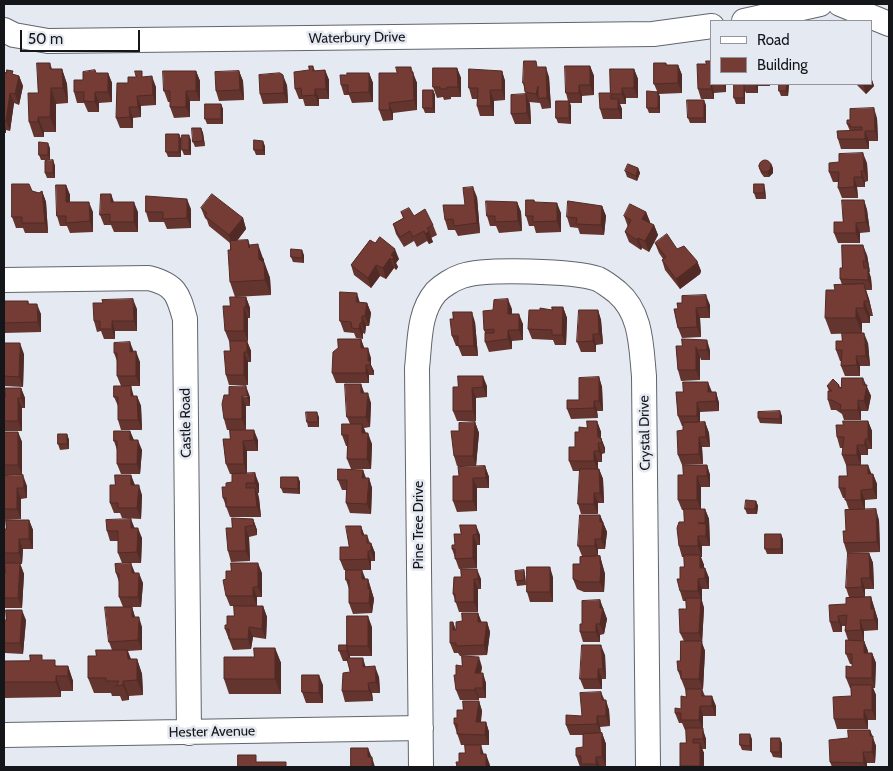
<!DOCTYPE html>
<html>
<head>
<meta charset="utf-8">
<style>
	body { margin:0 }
	#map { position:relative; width:893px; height:771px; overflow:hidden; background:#e5e9f2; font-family:Cabin,sans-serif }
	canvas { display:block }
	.frame { position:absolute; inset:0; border:5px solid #151619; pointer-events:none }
	.legend { position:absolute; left:710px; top:20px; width:162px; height:65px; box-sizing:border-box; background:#e5e9f2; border:1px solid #92959b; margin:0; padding:6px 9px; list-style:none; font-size:15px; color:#151619 }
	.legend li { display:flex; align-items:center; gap:10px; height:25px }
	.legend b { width:25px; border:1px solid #92959b }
	.scale { position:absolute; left:20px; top:30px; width:120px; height:22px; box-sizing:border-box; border:2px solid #151619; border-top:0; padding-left:6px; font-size:15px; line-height:18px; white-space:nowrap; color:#151619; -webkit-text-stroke:4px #e5e9f2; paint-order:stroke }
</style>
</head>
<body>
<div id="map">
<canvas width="893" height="771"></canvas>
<div class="frame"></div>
<ul class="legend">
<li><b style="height:6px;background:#fff"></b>Road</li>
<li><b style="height:14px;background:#743c35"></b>Building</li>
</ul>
<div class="scale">50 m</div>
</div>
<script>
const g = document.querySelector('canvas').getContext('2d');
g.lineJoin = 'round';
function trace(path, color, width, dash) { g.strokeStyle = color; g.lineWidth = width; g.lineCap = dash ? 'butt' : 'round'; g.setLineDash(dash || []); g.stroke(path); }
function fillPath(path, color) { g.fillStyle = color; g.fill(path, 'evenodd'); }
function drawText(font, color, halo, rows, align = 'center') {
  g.font = font + ' Cabin,sans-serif'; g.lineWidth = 5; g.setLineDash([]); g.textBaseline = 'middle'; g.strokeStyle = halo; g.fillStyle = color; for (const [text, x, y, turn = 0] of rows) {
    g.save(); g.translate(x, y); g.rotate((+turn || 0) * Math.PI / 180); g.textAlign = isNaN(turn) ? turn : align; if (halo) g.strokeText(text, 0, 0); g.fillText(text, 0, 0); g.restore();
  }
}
const minor = new Path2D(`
	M 840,4 L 889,24
	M 744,21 L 820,4
	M 4,30 L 14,35 L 48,41 L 653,34 L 712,26
	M 4,280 L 149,278 C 176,285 178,294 185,319 L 189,733
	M 4,735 L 421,728
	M 421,767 L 417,368 C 420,343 418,313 436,292 C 442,286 453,279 462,276 C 486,268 574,271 598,279 C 604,282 612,288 617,292 C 642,313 641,347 644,376 L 648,767`);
const wall = new Path2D(`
	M 711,61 L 712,64 L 712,84 L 726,84 L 726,92 L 714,93 L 714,99 L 701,99 L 698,89 L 706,64 Z
	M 50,63 L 52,69 L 62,69 L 67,84 L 68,103 L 56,104 L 56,132 L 44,132 L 44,137 L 34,137 L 29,122 L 38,93 Z
	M 666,63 L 667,65 L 678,65 L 682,75 L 682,93 L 659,94 L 660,97 L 660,113 L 649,113 L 647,108 L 657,91 L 654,84 Z
	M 313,66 L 315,71 L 325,70 L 329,80 L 329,99 L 319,99 L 319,106 L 305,106 L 303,99 L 299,99 L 295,89 Z
	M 590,66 L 594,76 L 594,95 L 582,96 L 582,103 L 570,103 L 571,106 L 571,124 L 558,123 L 556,118 L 568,101 L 566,93 Z
	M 538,67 L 549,77 L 551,108 L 542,109 L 540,103 L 529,102 L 530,104 L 531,124 L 515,124 L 511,114 L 526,94 L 523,83 Z
	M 457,68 L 461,78 L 461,97 L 451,97 L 451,99 L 444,100 L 443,97 L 437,98 L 433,87 Z
	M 634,69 L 638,79 L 638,98 L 626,98 L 626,104 L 620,104 L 622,109 L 622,119 L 603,119 L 600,109 L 610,93 Z
	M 196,71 L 200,81 L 200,101 L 190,101 L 190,117 L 174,118 L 170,107 L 170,102 L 168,102 L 164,91 Z
	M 239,71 L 243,81 L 244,100 L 219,101 L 216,91 Z
	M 502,71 L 505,81 L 505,100 L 494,101 L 494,116 L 480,116 L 477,106 L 477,99 L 472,99 L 469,88 Z
	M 4,72 L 19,76 L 23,86 L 19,105 L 14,103 L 10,131 L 6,130 L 6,133 L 4,133 Z
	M 412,72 L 417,83 L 417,110 L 393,113 L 393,120 L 383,121 L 379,110 Z
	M 96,73 L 108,73 L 112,83 L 112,102 L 99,103 L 99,112 L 88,112 L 84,103 L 77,103 L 74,92 L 83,80 Z
	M 369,73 L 373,83 L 373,102 L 352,103 L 349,95 L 344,95 L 341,85 L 347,75 Z
	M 143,77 L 156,87 L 156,105 L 141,106 L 141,117 L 133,118 L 133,128 L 120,128 L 116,118 L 128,83 Z
	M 872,80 L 874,86 L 866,94 L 856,84 L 872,84 Z
	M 734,84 L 770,84 L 770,86 L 758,86 L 758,93 L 746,93 L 745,91 L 745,104 L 736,104 L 734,98 Z
	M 789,84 L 788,96 L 781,96 L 779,91 Z
	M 287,85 L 288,103 L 263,104 L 260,94 Z
	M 433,90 L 435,95 L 435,113 L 425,113 L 423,108 Z
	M 221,104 L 223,109 L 223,124 L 207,124 L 205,119 Z
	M 706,105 L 706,123 L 690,123 L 688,118 Z
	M 877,118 L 878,141 L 869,141 L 869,149 L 841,149 L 838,139 L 850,131 L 847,124 Z
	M 201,128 L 203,133 L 205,146 L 195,147 L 193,142 Z
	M 179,134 L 181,139 L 181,157 L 168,157 L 166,152 Z
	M 191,140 L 191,155 L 184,155 L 182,150 Z
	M 265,146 L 265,155 L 256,155 L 254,150 Z
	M 50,148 L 50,160 L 41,160 L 39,155 Z
	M 53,160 L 55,166 L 55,178 L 47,178 L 45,173 Z
	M 867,163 L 868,181 L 865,182 L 865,187 L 857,187 L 858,198 L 842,198 L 838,188 L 838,182 L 833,182 L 829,172 Z
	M 638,168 L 640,173 L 637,181 L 627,177 L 625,171 Z
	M 759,168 L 773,168 L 773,173 L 769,177 L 764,177 L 761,173 Z
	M 66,185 L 70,195 L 70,202 L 93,212 L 93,232 L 70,233 L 67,226 L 60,226 L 57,216 Z
	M 765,189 L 766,199 L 756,199 L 754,193 Z
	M 32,191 L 39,193 L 42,191 L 46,202 L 48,233 L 25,233 L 23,228 L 16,228 L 12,217 Z
	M 111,194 L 114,202 L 138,212 L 138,232 L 114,232 L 111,225 L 104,225 L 100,215 Z
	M 477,197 L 480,233 L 458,236 L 455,230 L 448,230 L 445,220 L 465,205 Z
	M 534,200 L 535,202 L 561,213 L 561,232 L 536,233 L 534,226 L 529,226 L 526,216 Z
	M 864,200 L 867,210 L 870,232 L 860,233 L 860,243 L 838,243 L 834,233 L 843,222 Z
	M 517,202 L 521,212 L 522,231 L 499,233 L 496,226 L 490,226 L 487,216 Z
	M 602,206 L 606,216 L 604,235 L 580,234 L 578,228 L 570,227 L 567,217 Z
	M 201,208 L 243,218 L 246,229 L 237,241 L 248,240 L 250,245 L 264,259 L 264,263 L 270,278 L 271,295 L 235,297 L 230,282 L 230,243 L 209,226 L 207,220 L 205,218 Z
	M 191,209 L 191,228 L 167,229 L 164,222 L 149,222 L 146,212 Z
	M 401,212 L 414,216 L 433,225 L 437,235 L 431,238 L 433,242 L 429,244 L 427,241 L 417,247 L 414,241 L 404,247 L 396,234 L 393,224 L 403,218 Z
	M 646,212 L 650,222 L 649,223 L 654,225 L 658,235 L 649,252 L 642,248 L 641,250 L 629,242 L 625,232 L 628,227 L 624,216 Z
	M 370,240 L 399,259 L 396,263 L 398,267 L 396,270 L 394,268 L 386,279 L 380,276 L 371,288 L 354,275 L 351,265 Z
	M 655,243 L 677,249 L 697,261 L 701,271 L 700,274 L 680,289 L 665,270 L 662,260 L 663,259 L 659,253 Z
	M 304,255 L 304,263 L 293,262 L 291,257 Z
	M 867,255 L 870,272 L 869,272 L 871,278 L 872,290 L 866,290 L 869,299 L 873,316 L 870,316 L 870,323 L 862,323 L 862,333 L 831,334 L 825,318 L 835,290 L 842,285 L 840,279 L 842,268 Z
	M 246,297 L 250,308 L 250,318 L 248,318 L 248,341 L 229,341 L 225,331 L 230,306 Z
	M 4,301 L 28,301 L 29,304 L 41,314 L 41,332 L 4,333 Z
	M 360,302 L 367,303 L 371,313 L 369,326 L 366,326 L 365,334 L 363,333 L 363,339 L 356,338 L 354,333 L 344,332 L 340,321 Z
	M 710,305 L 710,318 L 700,318 L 701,337 L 682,338 L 678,328 L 674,309 Z
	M 563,307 L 567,318 L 566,345 L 555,345 L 553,340 L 532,339 L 528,329 L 552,310 Z
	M 137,309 L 137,331 L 115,331 L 115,339 L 104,339 L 101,331 L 97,332 L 94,321 Z
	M 512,309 L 512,314 L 523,324 L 523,340 L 512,341 L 512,349 L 489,352 L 485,342 L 485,333 L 484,330 Z
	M 598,310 L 601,320 L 603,344 L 596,345 L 596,352 L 581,352 L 577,342 Z
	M 475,322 L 478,356 L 462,356 L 458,346 L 456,346 L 452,336 Z
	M 361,339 L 364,348 L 371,358 L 371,365 L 374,371 L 374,375 L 369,375 L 369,383 L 336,383 L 332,373 Z
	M 247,341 L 251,351 L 251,362 L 248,362 L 248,385 L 229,385 L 226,375 Z
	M 868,343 L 870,366 L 860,366 L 860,376 L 845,376 L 841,366 L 841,361 L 840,361 L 836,350 Z
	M 676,346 L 710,350 L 710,360 L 701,360 L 700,357 L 700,380 L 681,381 L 678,370 Z
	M 133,352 L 140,362 L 140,386 L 121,386 L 117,376 L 117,361 L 114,353 Z
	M 4,353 L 24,354 L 23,387 L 4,386 Z
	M 599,377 L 602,387 L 603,411 L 597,411 L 598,418 L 571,419 L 567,409 L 579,400 Z
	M 361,384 L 364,393 L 371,403 L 370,427 L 364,428 L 366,433 L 372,444 L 371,469 L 351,469 L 347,459 L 347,446 L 346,446 L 342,435 L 350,424 L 347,417 Z
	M 839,385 L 840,387 L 866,385 L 871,396 L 868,411 L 861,411 L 861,420 L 844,420 L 842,414 L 836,410 L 831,410 L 828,400 L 829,391 L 827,386 Z
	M 487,386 L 487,397 L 476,398 L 476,421 L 457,421 L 453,411 L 453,387 Z
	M 21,388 L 25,398 L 25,408 L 22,408 L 22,431 L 4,431 L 4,398 Z
	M 676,392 L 716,392 L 719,403 L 719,411 L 700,412 L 700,423 L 705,422 L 709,433 L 710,447 L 702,447 L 703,464 L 682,465 L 678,455 L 683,430 L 683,426 L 682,426 L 678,416 Z
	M 229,395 L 250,397 L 250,406 L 246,406 L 246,430 L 227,430 L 224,419 Z
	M 137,396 L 141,406 L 142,430 L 121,430 L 118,420 L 118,406 L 114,397 Z
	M 782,416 L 782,424 L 760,423 L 758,418 Z
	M 319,417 L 319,427 L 308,427 L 307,422 Z
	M 597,421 L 601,432 L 601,438 L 605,448 L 605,453 L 602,454 L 602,462 L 598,462 L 598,469 L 599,469 L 603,479 L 604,503 L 598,503 L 598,514 L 581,514 L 578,504 L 580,471 L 573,471 L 569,461 L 575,447 L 579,432 Z
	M 868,421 L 872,431 L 872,449 L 868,449 L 868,455 L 861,455 L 861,465 L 846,465 L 842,455 L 843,448 L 840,448 L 837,437 L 843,425 Z
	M 475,422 L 479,433 L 476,466 L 457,466 L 454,456 L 459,431 Z
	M 130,431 L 134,440 L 142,450 L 140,474 L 121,474 L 117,464 L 117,450 L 114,441 Z
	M 4,432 L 18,432 L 22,442 L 22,475 L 4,475 Z
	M 67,434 L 69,440 L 69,449 L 60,450 L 58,444 Z
	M 223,439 L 258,440 L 258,451 L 247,451 L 247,474 L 259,484 L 259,493 L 258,493 L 259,498 L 261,517 L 230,517 L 223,498 L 226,487 L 232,482 L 240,474 L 230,474 L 226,464 Z
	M 707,465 L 710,475 L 710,487 L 701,487 L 701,509 L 705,509 L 709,519 L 710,546 L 702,546 L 702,557 L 701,557 L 704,565 L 704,568 L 705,568 L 709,578 L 709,589 L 702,589 L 702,601 L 704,608 L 702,643 L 705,651 L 703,689 L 702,689 L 705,696 L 716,706 L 716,716 L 703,716 L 703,730 L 706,739 L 706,749 L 702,749 L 704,753 L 704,767 L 680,767 L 686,743 L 686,730 L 685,730 L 682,723 L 679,723 L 675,713 L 681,709 L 686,697 L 686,689 L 685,689 L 678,671 L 684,641 L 680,633 L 686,609 L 686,601 L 683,601 L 680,591 L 680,579 L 684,567 L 684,557 L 682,557 L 679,546 L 684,522 L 684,510 L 682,510 L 678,500 L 683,475 Z
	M 485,466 L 489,477 L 489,488 L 477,488 L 477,511 L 457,512 L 453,501 L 459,476 Z
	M 363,470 L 366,478 L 369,478 L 372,488 L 371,514 L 350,513 L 346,503 L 347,490 L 342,490 L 338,480 Z
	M 873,474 L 877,484 L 877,499 L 865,500 L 865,510 L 879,520 L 880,552 L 847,553 L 844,543 L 849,510 L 845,498 L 843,498 L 839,488 L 847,476 Z
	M 131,475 L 134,485 L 142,495 L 141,519 L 122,518 L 120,513 L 114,513 L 110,503 L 115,485 Z
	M 4,476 L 27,486 L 27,498 L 21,499 L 21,519 L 4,520 Z
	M 298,477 L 300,482 L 300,494 L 283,493 L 281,488 Z
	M 756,501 L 758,506 L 757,514 L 747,514 L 745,509 Z
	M 600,515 L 607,532 L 605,549 L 598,549 L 598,556 L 600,556 L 605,574 L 604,592 L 584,592 L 577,589 L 573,579 L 580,564 L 582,556 L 578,546 Z
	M 253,519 L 257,530 L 257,535 L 249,537 L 250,561 L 231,562 L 228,551 L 232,528 Z
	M 29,520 L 33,530 L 33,549 L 23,549 L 22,564 L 20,564 L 24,574 L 22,608 L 4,608 L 4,573 L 5,573 L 5,563 L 4,563 L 4,529 L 6,529 Z
	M 460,525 L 480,535 L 480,545 L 477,545 L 477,568 L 459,569 L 452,549 L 461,534 Z
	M 361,526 L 364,535 L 367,535 L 370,543 L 371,543 L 375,553 L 375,561 L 371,561 L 371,570 L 344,570 L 340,560 L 349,547 Z
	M 135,528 L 142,538 L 141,563 L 122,563 L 118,553 L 118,541 L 110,541 L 107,531 Z
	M 783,539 L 783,554 L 767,554 L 765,549 Z
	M 869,553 L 873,563 L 874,589 L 865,589 L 865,597 L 871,597 L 878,620 L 878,630 L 864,631 L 864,641 L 868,651 L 868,653 L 872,653 L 876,663 L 875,688 L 873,688 L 876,695 L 876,720 L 868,720 L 868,729 L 837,729 L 834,719 L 851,696 L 851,688 L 850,688 L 846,678 L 852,667 L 852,664 L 850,664 L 846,654 L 848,640 L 845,631 L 845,626 L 842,626 L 842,632 L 833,632 L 830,622 L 846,604 L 849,597 L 846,588 Z
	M 524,570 L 525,575 L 526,585 L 517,586 L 516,581 Z
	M 116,573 L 135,573 L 143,583 L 141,607 L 123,607 L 119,597 L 119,582 Z
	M 262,573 L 262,597 L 257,597 L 257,606 L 230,606 L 226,596 Z
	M 454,577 L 481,579 L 481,589 L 478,589 L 478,612 L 459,612 L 453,594 Z
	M 553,577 L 553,602 L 530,602 L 527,592 Z
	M 368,579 L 374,599 L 372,613 L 353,614 L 349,603 L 349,589 L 346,580 Z
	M 600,600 L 607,619 L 604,634 L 600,635 L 600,642 L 583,642 L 580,632 L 582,624 Z
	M 263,606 L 267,617 L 266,639 L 253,637 L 251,649 L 233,650 L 225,629 L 234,616 Z
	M 132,607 L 135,617 L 142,627 L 142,650 L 128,651 L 131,659 L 137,659 L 142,674 L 143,695 L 129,696 L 129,700 L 122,701 L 120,696 L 112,696 L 111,693 L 94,693 L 88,678 L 96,656 L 112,650 L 109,642 Z
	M 478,613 L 481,622 L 487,622 L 490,632 L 487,655 L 460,656 L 458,653 L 454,653 L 450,643 L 453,622 L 456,630 L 462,621 Z
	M 4,620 L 26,620 L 23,654 L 5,653 L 4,651 Z
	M 372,627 L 372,656 L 350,656 L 350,658 L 366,667 L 379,677 L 380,693 L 372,693 L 373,701 L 345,702 L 342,691 L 350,672 L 348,661 L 343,661 L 339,651 Z
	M 275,648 L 281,663 L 281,694 L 229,694 L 224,679 L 254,657 Z
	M 605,655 L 606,679 L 602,679 L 602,689 L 584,689 L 580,679 Z
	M 44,660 L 57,666 L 68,666 L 73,681 L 73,691 L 61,691 L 61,697 L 4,698 L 4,661 Z
	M 482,667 L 481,673 L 486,683 L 486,698 L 479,698 L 479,700 L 460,700 L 456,690 L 456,675 Z
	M 323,685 L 323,703 L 306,703 L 302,692 Z
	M 601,692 L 609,710 L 610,726 L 600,727 L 601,733 L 602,733 L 606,744 L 606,767 L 580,767 L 576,756 L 583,747 L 583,735 L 570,735 L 566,725 L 582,716 Z
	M 479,701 L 482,711 L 481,722 L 486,722 L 489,732 L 489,745 L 461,745 L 454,724 L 457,718 L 463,710 Z
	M 870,730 L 876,746 L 875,763 L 867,763 L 867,767 L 832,767 L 830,762 Z
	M 752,739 L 752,751 L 742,750 L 740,745 Z
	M 782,743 L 782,758 L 773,757 L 771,752 Z`);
const shadedWall = new Path2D(`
	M 678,65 L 682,75 L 682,93 L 678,83 Z
	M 590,66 L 594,76 L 594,95 L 590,85 Z
	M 411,67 L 417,83 L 417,110 L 414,100 Z
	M 546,67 L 549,77 L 551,108 L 547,98 Z
	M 457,68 L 461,78 L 461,97 L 458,87 Z
	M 62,69 L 67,84 L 68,103 L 63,88 Z
	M 634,69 L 638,79 L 638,98 L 634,88 Z
	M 325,70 L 329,80 L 329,99 L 326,89 Z
	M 196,71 L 200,81 L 200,101 L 196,91 Z
	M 239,71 L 243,81 L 244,100 L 240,90 Z
	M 502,71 L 505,81 L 505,100 L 502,90 Z
	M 108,73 L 112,83 L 112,102 L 108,92 Z
	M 369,73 L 373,83 L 373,102 L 369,92 Z
	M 283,75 L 287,85 L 288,103 L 284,93 Z
	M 19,76 L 23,86 L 19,105 L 15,94 Z
	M 152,76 L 156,87 L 156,105 L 153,95 Z
	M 872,80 L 874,86 L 866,94 L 863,84 L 872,84 Z
	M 711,82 L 714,93 L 714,99 L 711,89 Z
	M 723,84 L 726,84 L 726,92 Z
	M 755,84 L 757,84 L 758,86 L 758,93 Z
	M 787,84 L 789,84 L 788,96 L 786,91 Z
	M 579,85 L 582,96 L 582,103 L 579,93 Z
	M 538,86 L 538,98 L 540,104 L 536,94 Z
	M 744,86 L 745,91 L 745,104 L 744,98 Z
	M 51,88 L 56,104 L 56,132 L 50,117 Z
	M 622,88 L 626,98 L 626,104 L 622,94 Z
	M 315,89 L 319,99 L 319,106 L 315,95 Z
	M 433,90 L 435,95 L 435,113 L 433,108 Z
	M 490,90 L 494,101 L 494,116 L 491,106 Z
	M 186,91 L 190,101 L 190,117 L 186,107 Z
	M 95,92 L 99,103 L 99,112 L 95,102 Z
	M 658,92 L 660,97 L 660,113 L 658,108 Z
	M 10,93 L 14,103 L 10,131 L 6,121 Z
	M 526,94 L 530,104 L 531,124 L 527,113 Z
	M 137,96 L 141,106 L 141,117 L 138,107 Z
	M 618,99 L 622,109 L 622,119 L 618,109 Z
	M 704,100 L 706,105 L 706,123 L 704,118 Z
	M 569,101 L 571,106 L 571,124 L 569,118 Z
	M 389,103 L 393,113 L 393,120 L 390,110 Z
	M 221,104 L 223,109 L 223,124 L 221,119 Z
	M 129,107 L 133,118 L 133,128 L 130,117 Z
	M 874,108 L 877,118 L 878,141 L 875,131 Z
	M 38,117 L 44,132 L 44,137 L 38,122 Z
	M 4,123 L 6,130 L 6,133 L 4,128 Z
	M 201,128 L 203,133 L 205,146 L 203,141 Z
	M 865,131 L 869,141 L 869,149 L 865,139 Z
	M 179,134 L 181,139 L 181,157 L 179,152 Z
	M 189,135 L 191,140 L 191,155 L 189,150 Z
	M 263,141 L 265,146 L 265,155 L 263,150 Z
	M 48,143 L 50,148 L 50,160 L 48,155 Z
	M 863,153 L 867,163 L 868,181 L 864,171 Z
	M 53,160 L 55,166 L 55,178 L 53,173 Z
	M 771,163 L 773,168 L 773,173 L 769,177 L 768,172 Z
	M 638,168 L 640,173 L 637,181 L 636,176 Z
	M 861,171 L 865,182 L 865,187 L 862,177 Z
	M 854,177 L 857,187 L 858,198 L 854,187 Z
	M 764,184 L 765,189 L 766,199 L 764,193 Z
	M 66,185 L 70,195 L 70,212 L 66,202 Z
	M 473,187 L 477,197 L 480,233 L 477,223 Z
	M 42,191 L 46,202 L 48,233 L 45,223 Z
	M 111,194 L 114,204 L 111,202 Z
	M 187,199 L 191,209 L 191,228 L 187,218 Z
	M 864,200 L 867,210 L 870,232 L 866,222 Z
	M 89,202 L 93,212 L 93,232 L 90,221 Z
	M 134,202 L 138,212 L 138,232 L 134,222 Z
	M 517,202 L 521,212 L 522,231 L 518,221 Z
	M 557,203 L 561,213 L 561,232 L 557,221 Z
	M 602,206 L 606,216 L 604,235 L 601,225 Z
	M 4,212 L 5,214 L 5,234 L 4,231 Z
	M 646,212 L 650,222 L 646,229 L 642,219 Z
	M 243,218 L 246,229 L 233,245 L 229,235 Z
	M 856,223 L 860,233 L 860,243 L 856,233 Z
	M 654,225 L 658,235 L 649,252 L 645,241 Z
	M 429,231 L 433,242 L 429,244 L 425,234 Z
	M 638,238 L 642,248 L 641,250 L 637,240 Z
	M 258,244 L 270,278 L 271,295 L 265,280 L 259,259 Z
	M 863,245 L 867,255 L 870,272 L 866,261 Z
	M 395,249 L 399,259 L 396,263 L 398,267 L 396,270 L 391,255 Z
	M 302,250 L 304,255 L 304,263 L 302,258 Z
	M 390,258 L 394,268 L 386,279 L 383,268 Z
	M 697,261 L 701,271 L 700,274 L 680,289 L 676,279 Z
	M 376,265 L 380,276 L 371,288 L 368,278 Z
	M 868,268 L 871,278 L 872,290 L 868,280 Z
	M 864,284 L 869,299 L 873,316 L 868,301 Z
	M 357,293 L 360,303 L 356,302 Z
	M 706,295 L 710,305 L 710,318 L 707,307 Z
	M 246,297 L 250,308 L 250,318 L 246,307 Z
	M 133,299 L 137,309 L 137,331 L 134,321 Z
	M 508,299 L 512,309 L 512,325 L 508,314 Z
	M 864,301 L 870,316 L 870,323 L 864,308 Z
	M 367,303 L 371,313 L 369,326 L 365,316 Z
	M 37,304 L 41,314 L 41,332 L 38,322 Z
	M 244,307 L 248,318 L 248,341 L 244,331 Z
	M 563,307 L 567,318 L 566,345 L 562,335 Z
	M 696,308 L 700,318 L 701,337 L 697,327 Z
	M 856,308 L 862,323 L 862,333 L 856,318 Z
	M 598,310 L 601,320 L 603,344 L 599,334 Z
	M 472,312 L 475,322 L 478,356 L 474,346 Z
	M 519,314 L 523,324 L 523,340 L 519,330 Z
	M 362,316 L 366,326 L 365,334 L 362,323 Z
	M 112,321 L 115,331 L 115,339 L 112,329 Z
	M 360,323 L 363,333 L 363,339 L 359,329 Z
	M 508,330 L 512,341 L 512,349 L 508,339 Z
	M 864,333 L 868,343 L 870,366 L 866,356 Z
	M 593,334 L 596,345 L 596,352 L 593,341 Z
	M 361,339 L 365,350 L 361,348 Z
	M 707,340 L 710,350 L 710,360 L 707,350 Z
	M 247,341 L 251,351 L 251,362 L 247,352 Z
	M 130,342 L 134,352 L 130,352 Z
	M 20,343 L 24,354 L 23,387 L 19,377 Z
	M 696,347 L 700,357 L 700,380 L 696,370 Z
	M 368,348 L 371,358 L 371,365 L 374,371 L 374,375 L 368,361 Z
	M 136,351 L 140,362 L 140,386 L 136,376 Z
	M 244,352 L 248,362 L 248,385 L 244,375 Z
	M 856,356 L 860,366 L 860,376 L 857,365 Z
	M 366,365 L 369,375 L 369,383 L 366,373 Z
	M 483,376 L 487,386 L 487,397 L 483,387 Z
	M 599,377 L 602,387 L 603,411 L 599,401 Z
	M 863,378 L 871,396 L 868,411 L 864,401 Z
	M 708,382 L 712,392 L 712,403 L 708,392 Z
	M 361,384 L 365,395 L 361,393 Z
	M 131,386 L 134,397 L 131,396 Z
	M 246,386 L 250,397 L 250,406 L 247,396 Z
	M 21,388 L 25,398 L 25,408 L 21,398 Z
	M 472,388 L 476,398 L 476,421 L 473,411 Z
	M 716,392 L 719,403 L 719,411 L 716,401 Z
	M 368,393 L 371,403 L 370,427 L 366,417 Z
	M 137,396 L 141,406 L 142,430 L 138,420 Z
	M 242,396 L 246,406 L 246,430 L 242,419 Z
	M 18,398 L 22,408 L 22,431 L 18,421 Z
	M 858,400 L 861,411 L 861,420 L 858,410 Z
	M 594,401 L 597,411 L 598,418 L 594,408 Z
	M 697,402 L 700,412 L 700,426 L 697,416 Z
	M 780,411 L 782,416 L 782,424 L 780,419 Z
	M 317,412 L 319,417 L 319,427 L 318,422 Z
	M 597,421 L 601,432 L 601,440 L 601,438 L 605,448 L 605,453 L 602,443 L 598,437 Z
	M 868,421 L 872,431 L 872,449 L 868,439 Z
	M 475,422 L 479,433 L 476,466 L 473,456 Z
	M 705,422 L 709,433 L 710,447 L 706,437 Z
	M 362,424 L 366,434 L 362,433 Z
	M 254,430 L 258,440 L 258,451 L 254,440 Z
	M 130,431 L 134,441 L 130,440 Z
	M 18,432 L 22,442 L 22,475 L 18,465 Z
	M 368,433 L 372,444 L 371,469 L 367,459 Z
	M 67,434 L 69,440 L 69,449 L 67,444 Z
	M 699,437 L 702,447 L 703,464 L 699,454 Z
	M 865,439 L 868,449 L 868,455 L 865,445 Z
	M 138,440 L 142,450 L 140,474 L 137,464 Z
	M 243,441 L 247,451 L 247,474 L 244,464 Z
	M 598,443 L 602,454 L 602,462 L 599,451 Z
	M 857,445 L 861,455 L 861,465 L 857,455 Z
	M 594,451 L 598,462 L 598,471 L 594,461 Z
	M 707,465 L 710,475 L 710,487 L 707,476 Z
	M 868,465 L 872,475 L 868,474 Z
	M 485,466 L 489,477 L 489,488 L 486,478 Z
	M 599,469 L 603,479 L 604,503 L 600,493 Z
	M 363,470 L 366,480 L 362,478 Z
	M 255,473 L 259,484 L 259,493 L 255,483 Z
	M 873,474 L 877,484 L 877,499 L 873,489 Z
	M 23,475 L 27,486 L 27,498 L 24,488 Z
	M 131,475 L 135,485 L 131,485 Z
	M 697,476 L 701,487 L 701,510 L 697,500 Z
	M 298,477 L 300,482 L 300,494 L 298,489 Z
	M 369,478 L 372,488 L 371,514 L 367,504 Z
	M 473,478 L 477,488 L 477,511 L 473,501 Z
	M 139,485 L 142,495 L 141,519 L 137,508 Z
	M 17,488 L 21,499 L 21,519 L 17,509 Z
	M 255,488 L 259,498 L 261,517 L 257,507 Z
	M 861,490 L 865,500 L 865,510 L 861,500 Z
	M 594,493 L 598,503 L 598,514 L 594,504 Z
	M 756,501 L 758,506 L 757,514 L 755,509 Z
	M 705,509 L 709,519 L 710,546 L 706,536 Z
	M 876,509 L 879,520 L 880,552 L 877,542 Z
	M 600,515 L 607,532 L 605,549 L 601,539 Z
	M 131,519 L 135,529 L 131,528 Z
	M 253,519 L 257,530 L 257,535 L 254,525 Z
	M 29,520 L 33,530 L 33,549 L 29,539 Z
	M 476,525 L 480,535 L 480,545 L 477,534 Z
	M 361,526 L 365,537 L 362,535 Z
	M 245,527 L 249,537 L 250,561 L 246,551 Z
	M 138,528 L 142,538 L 141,563 L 137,552 Z
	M 781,534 L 783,539 L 783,554 L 781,549 Z
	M 473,535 L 477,545 L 477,568 L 473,558 Z
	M 698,536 L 702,546 L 702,557 L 698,546 Z
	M 19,539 L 23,549 L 22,564 L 19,553 Z
	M 595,539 L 598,549 L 598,556 L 595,546 Z
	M 371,543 L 375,553 L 375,561 L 371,551 Z
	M 368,551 L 371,561 L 371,570 L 368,559 Z
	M 869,553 L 873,563 L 874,589 L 870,578 Z
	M 700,555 L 704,565 L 704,578 L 700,568 Z
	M 600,556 L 605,574 L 604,592 L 600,582 Z
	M 20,563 L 24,574 L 22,608 L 18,598 Z
	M 131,563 L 135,573 L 132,573 Z
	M 258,563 L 262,573 L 262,597 L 258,587 Z
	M 550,567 L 553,577 L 553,602 L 550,592 Z
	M 705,568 L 709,578 L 709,589 L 705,578 Z
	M 477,569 L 481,579 L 481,589 L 478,579 Z
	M 362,570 L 366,580 L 362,579 Z
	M 524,570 L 525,575 L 526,585 L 524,580 Z
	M 139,573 L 143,583 L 141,607 L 138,597 Z
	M 861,578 L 865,589 L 865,597 L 862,587 Z
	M 368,579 L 374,599 L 372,613 L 369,603 Z
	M 474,579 L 478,589 L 478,612 L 474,602 Z
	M 698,579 L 702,589 L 702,601 L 704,608 L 702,643 L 705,651 L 703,689 L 699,679 L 702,641 L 699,633 L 701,598 L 698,591 Z
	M 253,587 L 257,597 L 257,606 L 253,596 Z
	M 871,597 L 878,620 L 878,630 L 871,609 Z
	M 600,600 L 607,619 L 604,634 L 600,624 Z
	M 263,606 L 267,617 L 266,639 L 262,629 Z
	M 132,607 L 135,617 L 132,617 Z
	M 22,610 L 26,620 L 23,654 L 20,643 Z
	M 478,613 L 482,623 L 478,622 Z
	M 368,616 L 372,627 L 372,656 L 368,646 Z
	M 838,616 L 842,626 L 842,632 L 839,622 Z
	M 139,617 L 142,627 L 142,650 L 138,640 Z
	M 860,620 L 864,631 L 864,641 L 861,630 Z
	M 453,622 L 456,632 L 453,630 Z
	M 487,622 L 490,632 L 487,655 L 484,645 Z
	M 596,624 L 600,635 L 600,642 L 596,632 Z
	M 249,627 L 253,637 L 251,649 L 248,639 Z
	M 864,641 L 868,651 L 868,663 L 864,653 Z
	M 347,645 L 350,656 L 350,661 L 347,651 Z
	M 601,645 L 605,655 L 606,679 L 603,669 Z
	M 275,648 L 281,663 L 281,694 L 275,679 Z
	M 127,650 L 133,665 L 128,659 Z
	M 872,653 L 876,663 L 875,688 L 872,678 Z
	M 479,657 L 482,667 L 479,683 L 475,673 Z
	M 363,658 L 366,668 L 363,667 Z
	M 137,659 L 142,674 L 143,695 L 137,680 Z
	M 68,666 L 73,681 L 73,691 L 68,676 Z
	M 375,666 L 379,677 L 380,693 L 376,682 Z
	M 598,669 L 602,679 L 602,689 L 598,679 Z
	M 483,673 L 486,683 L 486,698 L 483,688 Z
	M 319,675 L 323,685 L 323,703 L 319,693 Z
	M 56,676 L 61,691 L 61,697 L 56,682 Z
	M 123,681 L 129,696 L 129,700 L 123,685 Z
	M 368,683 L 372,693 L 373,701 L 369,691 Z
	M 872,685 L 876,695 L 876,720 L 872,710 Z
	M 475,688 L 479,698 L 479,700 L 475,690 Z
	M 712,696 L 716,706 L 716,716 L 712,706 Z
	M 606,700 L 609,710 L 610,726 L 606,716 Z
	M 479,701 L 482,711 L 479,732 L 476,722 Z
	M 700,706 L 703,716 L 703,730 L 706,739 L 706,749 L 703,739 L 703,729 L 699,720 Z
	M 864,710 L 868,720 L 868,729 L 864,719 Z
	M 597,716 L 600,727 L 601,734 L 597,724 Z
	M 486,722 L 489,732 L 489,745 L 485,735 Z
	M 870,730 L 876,746 L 875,763 L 872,752 Z
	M 602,733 L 606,744 L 606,767 L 602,757 Z
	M 750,734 L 752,739 L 752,751 L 750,746 Z
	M 780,738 L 782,743 L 782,758 L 780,752 Z
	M 700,743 L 704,753 L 704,767 L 700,767 Z
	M 481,745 L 484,755 L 481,754 Z
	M 368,748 L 372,758 L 368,757 Z
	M 863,752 L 867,763 L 867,767 L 865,767 L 864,763 Z
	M 486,754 L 490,765 L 490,767 L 486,767 Z
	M 372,757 L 375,767 L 372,767 Z
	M 596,757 L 600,767 L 597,767 L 596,764 Z`);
const building = new Path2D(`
	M 524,61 L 536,61 L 537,67 L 546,67 L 547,98 L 538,98 L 538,86 L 536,94 L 525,92 L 524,83 L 523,83 Z
	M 706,61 L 711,61 L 711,64 L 712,64 L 712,82 L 711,82 L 711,89 L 698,89 L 697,64 L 706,64 Z
	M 37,63 L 50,63 L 50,69 L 62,69 L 63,88 L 51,88 L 50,117 L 38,117 L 38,122 L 29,122 L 28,93 L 38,93 Z
	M 654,63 L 666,63 L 666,65 L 678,65 L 678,83 L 654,84 Z
	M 309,66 L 313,66 L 313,71 L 325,70 L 326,89 L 315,89 L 315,95 L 302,96 L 301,88 L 295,89 L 294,72 L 309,70 Z
	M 565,66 L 590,66 L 590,85 L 579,85 L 579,93 L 566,93 Z
	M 396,67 L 411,67 L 411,72 L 413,72 L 414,100 L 389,103 L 390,110 L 379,110 L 379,73 L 397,73 Z
	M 433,68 L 457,68 L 458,87 L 447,87 L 447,89 L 440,89 L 440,87 L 433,87 Z
	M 469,69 L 502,71 L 502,90 L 490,90 L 491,106 L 477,106 L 478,88 L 469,88 Z
	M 610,69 L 634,69 L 634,88 L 622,88 L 622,94 L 611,94 L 611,99 L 618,99 L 618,109 L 600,109 L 599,93 L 610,93 Z
	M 7,70 L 13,71 L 12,74 L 19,76 L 15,94 L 10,93 L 6,121 L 4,120 L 4,72 L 6,73 Z
	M 95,70 L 96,73 L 108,73 L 108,92 L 95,92 L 95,102 L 84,101 L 84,92 L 74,92 L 74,80 L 83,80 L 83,72 Z
	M 135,71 L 142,71 L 142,77 L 152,76 L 153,95 L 137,96 L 138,107 L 129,107 L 130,117 L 116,118 L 117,83 L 128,83 L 128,77 L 136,77 Z
	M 163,71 L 196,71 L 196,91 L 186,91 L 186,107 L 170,107 L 170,91 L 164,91 Z
	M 239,71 L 240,90 L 216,91 L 215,72 Z
	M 280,73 L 283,75 L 284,93 L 260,94 L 259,75 Z
	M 347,73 L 369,73 L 369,92 L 348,93 L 348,85 L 341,85 L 340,75 L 347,75 Z
	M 734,84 L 743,84 L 744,86 L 744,98 L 734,98 Z
	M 779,84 L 787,84 L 786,91 L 779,91 Z
	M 423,90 L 433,90 L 433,108 L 423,108 Z
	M 647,91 L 658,92 L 658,108 L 647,108 Z
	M 526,94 L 527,113 L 511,114 L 511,95 Z
	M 687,100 L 704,100 L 704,118 L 688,118 Z
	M 556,101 L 569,101 L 569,118 L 556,118 Z
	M 205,104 L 221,104 L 221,119 L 205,119 Z
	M 874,108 L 875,131 L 865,131 L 865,139 L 838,139 L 837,131 L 862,130 L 862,127 L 850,127 L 850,124 L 847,124 L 847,120 L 850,120 L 850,109 Z
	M 192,128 L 201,128 L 203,141 L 193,142 Z
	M 166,134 L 179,134 L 179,152 L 166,152 Z
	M 182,135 L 189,135 L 189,150 L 182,150 Z
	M 254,140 L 263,141 L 263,150 L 254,150 Z
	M 39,142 L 48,143 L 48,155 L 39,155 Z
	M 863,153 L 864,171 L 861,171 L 862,177 L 854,177 L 854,187 L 838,188 L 839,172 L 829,172 L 829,163 L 839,162 L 839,154 Z
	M759 166a6 6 0 1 1 12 0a6 6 0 1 1-12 0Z
	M 53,160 L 53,173 L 45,173 L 45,161 Z
	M 628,164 L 638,168 L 636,176 L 625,171 Z
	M 12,184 L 29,184 L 32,191 L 39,193 L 42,191 L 45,223 L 22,223 L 22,217 L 12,217 Z
	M 754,184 L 764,184 L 764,193 L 754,193 Z
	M 56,185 L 66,185 L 66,202 L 89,202 L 90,221 L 66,223 L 66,216 L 57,216 Z
	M 473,187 L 477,223 L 454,226 L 453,219 L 445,220 L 443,205 L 465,205 L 463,188 Z
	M 101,194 L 111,194 L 111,202 L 134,202 L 134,222 L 110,222 L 110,214 L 100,215 Z
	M 212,194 L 243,218 L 229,235 L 205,216 L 207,213 L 201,208 Z
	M 146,196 L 187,199 L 187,218 L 163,219 L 163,212 L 146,212 Z
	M 526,200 L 534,200 L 534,202 L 557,203 L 557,221 L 533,222 L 533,216 L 526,216 Z
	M 842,200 L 864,200 L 866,222 L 856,223 L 856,233 L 834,233 L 834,222 L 843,222 Z
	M 486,201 L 517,202 L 518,221 L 495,222 L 495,216 L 487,216 Z
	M 568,201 L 602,206 L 601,225 L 576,224 L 577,218 L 567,217 Z
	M 630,204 L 646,212 L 642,219 L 654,225 L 645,241 L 638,238 L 637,240 L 625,232 L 631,220 L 624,216 Z
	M 409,208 L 414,216 L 425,209 L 433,225 L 427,228 L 429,231 L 425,234 L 424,231 L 413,237 L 410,231 L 400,237 L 393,224 L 404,218 L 401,212 Z
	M 667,234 L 677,249 L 684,246 L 697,261 L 697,263 L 676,279 L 662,260 L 666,257 L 655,243 Z
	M 380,237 L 395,249 L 391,255 L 394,257 L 392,260 L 390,258 L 383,268 L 376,265 L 368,278 L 351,265 L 370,240 L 375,243 Z
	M 248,240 L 249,248 L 250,245 L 258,244 L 259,259 L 264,263 L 265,280 L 230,282 L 228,250 L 231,250 L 230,241 Z
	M 842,245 L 863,245 L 866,261 L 863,261 L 864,268 L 868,268 L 868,280 L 840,279 L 840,268 L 842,268 Z
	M 291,249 L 302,250 L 302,258 L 291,257 Z
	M 864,284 L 868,301 L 864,301 L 864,308 L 856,308 L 856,318 L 825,318 L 826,290 L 835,290 L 834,285 Z
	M 340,292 L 357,293 L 356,302 L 367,303 L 365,316 L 362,316 L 362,323 L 360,323 L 359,329 L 352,328 L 351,322 L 340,321 Z
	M 706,295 L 707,307 L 696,308 L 697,327 L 678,328 L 674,309 L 678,309 L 677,303 L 682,303 L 682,296 Z
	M 230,297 L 246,297 L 246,307 L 244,307 L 244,331 L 225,331 L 223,306 L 230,306 Z
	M 133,299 L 134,321 L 112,321 L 112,329 L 100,329 L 100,321 L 94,321 L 93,303 L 103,303 L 102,300 Z
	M 508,299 L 508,314 L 519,314 L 519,330 L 508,330 L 508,339 L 485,342 L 485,333 L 494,333 L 494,329 L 484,330 L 483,311 L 493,310 L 494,300 Z
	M 4,301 L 28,301 L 28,304 L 37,304 L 38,322 L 4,323 Z
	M 552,307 L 563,307 L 562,335 L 552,335 L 552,330 L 528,329 L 529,310 L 540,310 L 540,308 L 552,310 Z
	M 579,310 L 598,310 L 599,334 L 593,334 L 593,341 L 577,342 Z
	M 453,312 L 472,312 L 474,346 L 458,346 L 458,336 L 452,336 L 450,319 L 453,319 Z
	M 842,333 L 864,333 L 866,356 L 856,356 L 857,365 L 841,366 L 842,350 L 836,350 L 836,341 L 842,341 Z
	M 338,339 L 361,339 L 361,348 L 368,348 L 368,361 L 370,361 L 370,365 L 366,365 L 366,373 L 332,373 L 333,352 L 338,348 Z
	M 682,339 L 707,340 L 707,350 L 697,350 L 696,347 L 696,370 L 678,370 L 676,346 L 682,346 Z
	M 230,341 L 247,341 L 247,352 L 244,352 L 244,375 L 226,375 L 224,351 L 230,351 Z
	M 130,342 L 130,352 L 136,351 L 136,376 L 117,376 L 117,353 L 114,353 L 114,343 Z
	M 4,343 L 20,343 L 19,377 L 4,376 Z
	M 458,376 L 483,376 L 483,387 L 472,388 L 473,411 L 453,411 L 453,387 L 458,387 Z
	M 599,377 L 599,401 L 594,401 L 594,408 L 567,409 L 567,400 L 579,400 L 579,378 Z
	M 842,378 L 863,378 L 863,385 L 867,385 L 864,401 L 858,400 L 858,410 L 840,410 L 841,405 L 832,400 L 828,400 L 828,391 L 832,391 L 827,386 L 833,379 L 839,385 L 838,387 L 841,388 Z
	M 683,382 L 708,382 L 708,392 L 716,392 L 716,401 L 697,402 L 697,416 L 678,416 L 676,392 L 683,392 Z
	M 345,384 L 361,384 L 361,393 L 368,393 L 366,417 L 347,417 Z
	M 114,386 L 131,386 L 131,396 L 137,396 L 138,420 L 118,420 L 118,397 L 114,397 Z
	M 246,386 L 247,396 L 242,396 L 242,419 L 224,419 L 222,404 L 224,395 L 229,395 L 229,387 Z
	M 5,388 L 21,388 L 21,398 L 18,398 L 18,421 L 4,421 L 4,398 L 5,397 Z
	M 780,411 L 780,419 L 758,418 L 758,412 Z
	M 306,412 L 317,412 L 318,422 L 307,422 Z
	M 587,421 L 597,421 L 598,437 L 601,438 L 602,443 L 598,443 L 599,451 L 594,451 L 594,461 L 569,461 L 569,447 L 575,447 L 575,432 L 579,432 L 579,427 L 587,428 Z
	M 843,421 L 868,421 L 868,439 L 865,439 L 865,445 L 857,445 L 857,455 L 842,455 L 844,437 L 837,437 L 836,425 L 843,425 Z
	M 475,422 L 473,456 L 454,456 L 451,431 L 459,431 L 459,423 Z
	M 705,422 L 706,437 L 699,437 L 699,454 L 678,455 L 677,431 L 683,430 L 683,423 Z
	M 342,424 L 362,424 L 362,433 L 368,433 L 367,459 L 347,459 L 348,435 L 342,435 Z
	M 230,430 L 254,430 L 254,440 L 243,441 L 244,464 L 226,464 L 223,439 L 230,439 Z
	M 114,431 L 130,431 L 130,440 L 138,440 L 137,464 L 117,464 L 117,441 L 114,441 Z
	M 4,432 L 18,432 L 18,465 L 4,465 Z
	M 58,434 L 67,434 L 67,444 L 58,444 Z
	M 683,465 L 707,465 L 707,476 L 697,476 L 697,500 L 678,500 L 678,475 L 683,475 Z
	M 847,465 L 868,465 L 868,474 L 873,474 L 873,489 L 861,490 L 861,500 L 845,500 L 845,488 L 839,488 L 839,476 L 847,476 Z
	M 485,466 L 486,478 L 473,478 L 473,501 L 453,501 L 453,476 L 459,476 L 458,467 Z
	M 338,469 L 363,470 L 362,478 L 369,478 L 367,504 L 346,503 L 347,480 L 338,480 Z
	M 580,469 L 599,469 L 600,493 L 594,493 L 594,504 L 578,504 Z
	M 255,473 L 255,483 L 246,483 L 246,488 L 255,488 L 257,507 L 226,507 L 226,498 L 223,498 L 222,487 L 226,487 L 226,483 L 232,482 L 232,474 Z
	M 23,475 L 24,488 L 17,488 L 17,509 L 4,509 L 4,476 Z
	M 115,475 L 131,475 L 131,485 L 139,485 L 137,508 L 118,508 L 118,503 L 110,503 L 110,485 L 115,485 Z
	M 281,477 L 298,477 L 298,489 L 281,488 Z
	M 746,500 L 756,501 L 755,509 L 745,509 Z
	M 684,509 L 705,509 L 705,523 L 698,523 L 706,524 L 706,536 L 698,536 L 698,546 L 679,546 L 677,528 L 679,522 L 684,522 Z
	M 876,509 L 877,542 L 844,543 L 843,531 L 846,531 L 845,510 Z
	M 580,515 L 600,515 L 600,522 L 603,522 L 601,539 L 595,539 L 595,546 L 578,546 Z
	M 232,518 L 253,519 L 254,525 L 245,527 L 246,551 L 228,551 L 226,528 L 232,528 Z
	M 131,519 L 131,528 L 138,528 L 137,552 L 118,553 L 118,531 L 107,531 L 106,520 Z
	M 6,520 L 29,520 L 29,539 L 19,539 L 19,553 L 4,553 L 4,529 L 6,529 Z
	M 460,525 L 476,525 L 477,534 L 473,535 L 473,558 L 455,559 L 455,549 L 452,549 L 452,545 L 455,545 L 454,534 L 461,534 Z
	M 346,526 L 361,526 L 362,535 L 367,535 L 367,543 L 371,543 L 371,551 L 368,551 L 368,559 L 340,560 L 340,547 L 349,547 Z
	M 765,534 L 781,534 L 781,549 L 765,549 Z
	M 848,553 L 869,553 L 870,578 L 861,578 L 862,587 L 846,588 Z
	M 684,555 L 700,555 L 700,568 L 705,568 L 705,578 L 698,579 L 698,591 L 680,591 L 677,579 L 680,579 L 680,567 L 684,567 Z
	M 600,556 L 600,564 L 601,564 L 600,582 L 580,582 L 573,579 L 573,564 L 580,564 L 580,557 Z
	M 5,563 L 20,563 L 18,598 L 4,598 L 4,573 L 5,573 Z
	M 131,563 L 132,573 L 139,573 L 138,597 L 119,597 L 119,574 L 116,573 L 115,564 Z
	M 231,563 L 258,563 L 258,587 L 253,587 L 253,596 L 226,596 L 223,580 L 226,579 L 226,571 L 231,571 Z
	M 527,567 L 550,567 L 550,592 L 527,592 Z
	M 461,569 L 477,569 L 478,579 L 474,579 L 474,602 L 455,602 L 455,594 L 453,594 L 454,577 L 461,577 Z
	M 346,570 L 362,570 L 362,579 L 368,579 L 368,589 L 370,589 L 369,603 L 349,603 L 349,580 L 346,580 Z
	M 524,570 L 524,580 L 516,581 L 515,571 Z
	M 871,597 L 871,609 L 874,609 L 874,620 L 860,620 L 861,630 L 845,631 L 847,615 L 838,616 L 839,622 L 830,622 L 829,605 L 846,604 L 846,598 Z
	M 686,598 L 701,598 L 699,633 L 680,633 L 679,609 L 686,609 Z
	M 600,600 L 600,608 L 603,608 L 600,624 L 596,624 L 596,632 L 580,632 L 580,624 L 582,624 L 582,601 Z
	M 234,606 L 263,606 L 262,629 L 249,627 L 248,639 L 229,639 L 229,629 L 225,629 L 225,625 L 227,625 L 227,616 L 234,616 Z
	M 105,607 L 132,607 L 132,617 L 139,617 L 138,640 L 109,642 Z
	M 6,610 L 22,610 L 20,643 L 4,643 L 4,620 L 6,620 Z
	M 462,613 L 478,613 L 478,622 L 487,622 L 484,645 L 456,646 L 456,643 L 450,643 L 450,622 L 453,622 L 453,630 L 456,630 L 456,622 L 462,621 Z
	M 347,616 L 368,616 L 368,646 L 347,646 Z
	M 846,640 L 864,641 L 864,653 L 872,653 L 872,678 L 846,678 L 846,666 L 852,667 L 852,654 L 846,654 Z
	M 681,641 L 702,641 L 699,679 L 681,679 L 681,671 L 678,671 L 677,661 L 680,661 Z
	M 339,645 L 347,645 L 347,651 L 339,651 Z
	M 582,645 L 601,645 L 603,669 L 598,669 L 598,679 L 580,679 Z
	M 254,648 L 275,648 L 275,679 L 224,679 L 224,657 L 254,657 Z
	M 96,650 L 127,650 L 128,659 L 137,659 L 137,680 L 123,681 L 123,685 L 116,686 L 119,681 L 106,681 L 106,678 L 88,678 L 88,656 L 96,656 Z
	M 30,655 L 42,655 L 42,660 L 55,660 L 55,666 L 68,666 L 68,676 L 56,676 L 56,682 L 4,682 L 4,661 L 30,661 Z
	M 462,656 L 479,657 L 475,673 L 483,673 L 483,688 L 475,688 L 475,690 L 456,690 L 454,675 L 456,675 L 456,665 L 462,666 Z
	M 347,658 L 363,658 L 363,667 L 375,666 L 376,682 L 368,683 L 369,691 L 342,691 L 343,673 L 350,672 Z
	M 302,675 L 319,675 L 319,693 L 302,692 Z
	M 851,685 L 872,685 L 872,710 L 864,710 L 864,719 L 834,719 L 833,697 L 851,696 Z
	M 686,689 L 702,689 L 702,696 L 712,696 L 712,706 L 700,706 L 699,720 L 681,720 L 681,713 L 675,713 L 675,708 L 681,709 L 681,696 L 686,697 Z
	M 601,692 L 602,700 L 606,700 L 606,716 L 597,716 L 597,724 L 566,725 L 566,715 L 582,716 L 580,693 Z
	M 463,701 L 479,701 L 476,722 L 486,722 L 485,735 L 457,734 L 457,724 L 454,724 L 454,718 L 457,718 L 457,710 L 463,710 Z
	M 686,728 L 703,728 L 703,739 L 693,739 L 693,743 L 700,743 L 700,766 L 680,766 L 680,743 L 686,743 Z
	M 848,730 L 870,730 L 870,736 L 873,736 L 872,752 L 863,752 L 864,763 L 830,762 L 829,740 L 848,738 Z
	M 602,733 L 602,757 L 596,757 L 596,764 L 581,764 L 581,756 L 576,756 L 576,748 L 583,747 L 583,734 Z
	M 740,734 L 750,734 L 750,746 L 740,745 Z
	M 771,738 L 780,738 L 780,752 L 771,752 Z
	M 465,745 L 481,745 L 481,754 L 486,754 L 486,767 L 457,767 L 456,762 L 459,762 L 459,753 L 465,753 Z
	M 351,748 L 368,748 L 368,757 L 372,757 L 372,767 L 351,767 Z
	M 238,755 L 256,755 L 256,762 L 286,762 L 286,767 L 238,767 Z`);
const streetNames = [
	["Waterbury Drive",357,38,-1],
	["Castle Road",186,423,-91],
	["Crystal Drive",645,433,-91],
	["Pine Tree Drive",419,525,-90],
	["Hester Avenue",212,732,-1]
];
trace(minor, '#61656c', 26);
trace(minor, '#fff', 24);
fillPath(wall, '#64342e');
fillPath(shadedWall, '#512a25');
fillPath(building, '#743c35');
trace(building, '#512a25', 1);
drawText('14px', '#151619', '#e5e9f2', streetNames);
</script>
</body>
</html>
